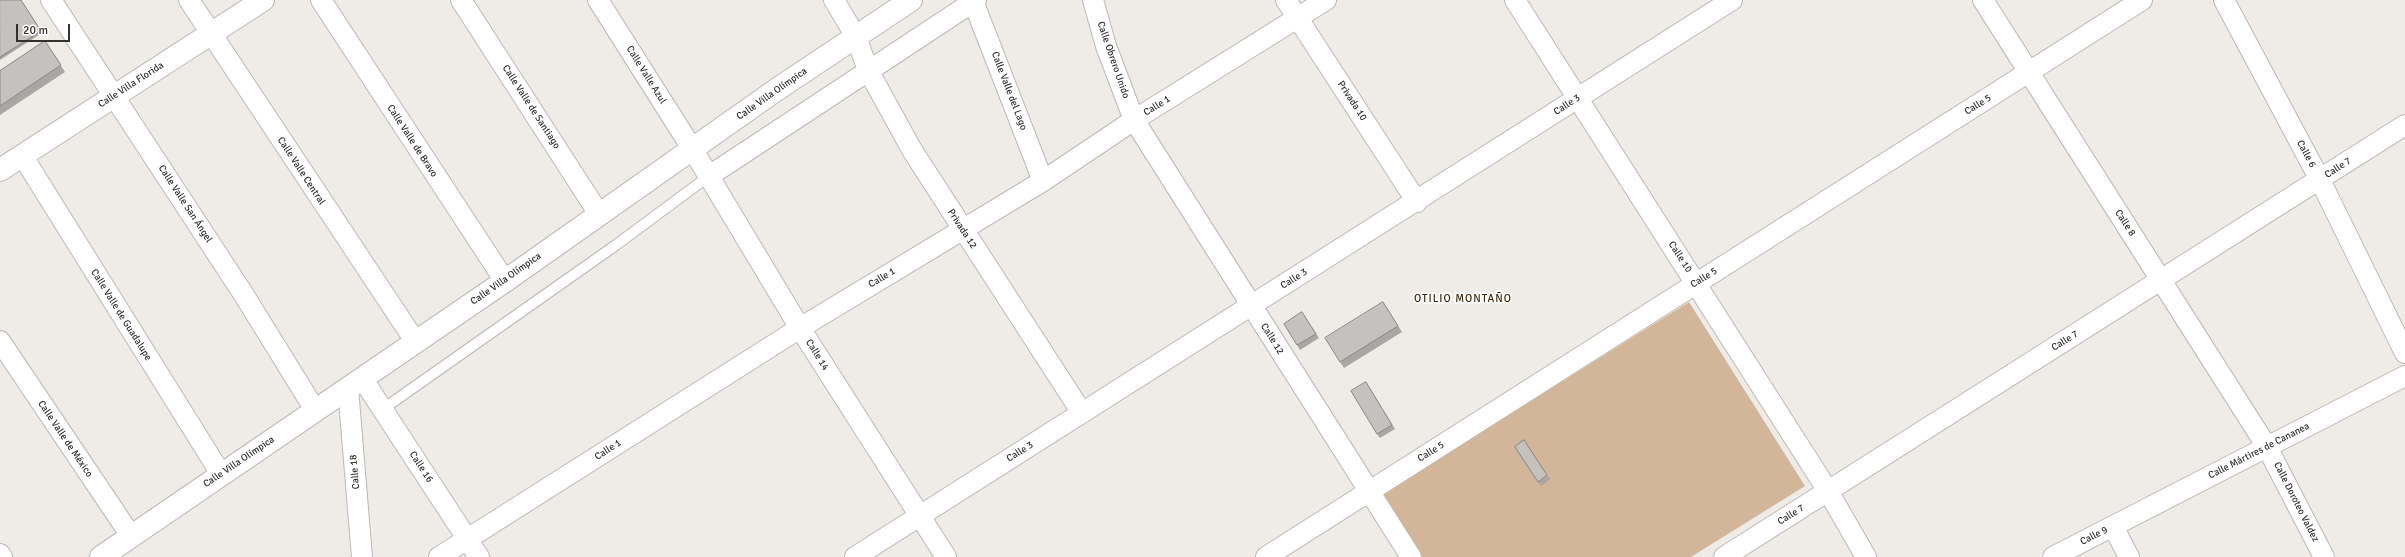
<!DOCTYPE html>
<html>
<head>
<meta charset="utf-8">
<style>
	body { margin:0 }
	#map { position:relative; width:2405px; height:557px; overflow:hidden; background:#efece8; font-family:Signika,sans-serif }
	canvas { display:block }
	.scale { position:absolute; left:16px; top:24px; width:54px; height:18px; box-sizing:border-box; border:2px solid #323130; border-top:0; padding-left:5px; font-size:12px; line-height:14px; white-space:nowrap; color:#323130; -webkit-text-stroke:3px #fff; paint-order:stroke }
</style>
</head>
<body>
<div id="map">
<canvas width="2405" height="557"></canvas>
<div class="scale">20 m</div>
</div>
<script>
const g = document.querySelector('canvas').getContext('2d');
g.lineJoin = 'round';
function fillPath(path, color) { g.fillStyle = color; g.fill(path, 'evenodd'); }
function trace(path, color, width, dash) { g.strokeStyle = color; g.lineWidth = width; g.lineCap = dash ? 'butt' : 'round'; g.setLineDash(dash || []); g.stroke(path); }
function drawText(font, color, halo, rows, align = 'center') {
  g.font = font + ' Signika,sans-serif'; g.lineWidth = 3.5; g.setLineDash([]); g.textBaseline = 'middle'; g.strokeStyle = halo; g.fillStyle = color; for (const [text, x, y, turn = 0] of rows) {
    g.save(); g.translate(x, y); g.rotate((+turn || 0) * Math.PI / 180); g.textAlign = isNaN(turn) ? turn : align; if (halo) g.strokeText(text, 0, 0); g.fillText(text, 0, 0); g.restore();
  }
}
const green = new Path2D(`
	M 1689,302 L 1805,486 L 1691,557 L 1420,557 L 1381,495 Z`);
const service = new Path2D(`
	M 383,409 L 616,245 L 709,176`);
const minor = new Path2D(`
	M 51,0 L 244,295 L 315,410
	M 189,0 L 415,341
	M 321,0 L 505,281
	M 461,0 L 599,214
	M 598,0 L 693,150 L 800,328 L 946,557
	M 834,0 L 856,37 L 868,70 L 912,150 L 1082,413
	M 1093,0 L 1106,46 L 1134,120 L 1411,557
	M 1286,0 L 1417,202
	M 1515,0 L 1828,491 L 1866,557
	M 1983,0 L 2267,447 L 2324,557
	M 2224,0 L 2320,180 L 2405,353
	M 973,1 L 1043,181
	M 22,155 L 221,474
	M 709,176 L 976,0
	M 0,341 L 131,536
	M 362,378 L 479,557
	M 348,388 L 362,557
	M 2113,526 L 2129,557
	M 0,554 L 2,557
	M 439,557 L 800,328 L 1043,181 L 1134,120 L 1326,0
	M 855,557 L 1732,0
	M 1266,557 L 2142,0
	M 1724,557 L 2405,125
	M 2053,557 L 2405,376`);
const tertiary = new Path2D(`
	M 0,170 L 263,0
	M 101,557 L 505,281 L 776,90 L 911,0`);
const wall = new Path2D(`
	M 0,0 L 21,0 L 42,33 L 0,60 Z
	M 45,41 L 65,72 L 0,115 L 0,71 Z
	M 1387,308 L 1402,332 L 1344,368 L 1340,362 Z
	M 1302,312 L 1319,338 L 1300,350 L 1284,324 Z
	M 1366,382 L 1395,429 L 1380,438 L 1377,434 Z
	M 1524,440 L 1550,479 L 1541,486 L 1515,447 Z`);
const building = new Path2D(`
	M 0,0 L 21,0 L 41,31 L 0,57 Z
	M 45,41 L 61,65 L 0,106 L 0,71 Z
	M 1383,302 L 1398,326 L 1340,362 L 1325,338 Z
	M 1302,312 L 1316,334 L 1297,345 L 1284,324 Z
	M 1366,382 L 1392,425 L 1377,434 L 1351,391 Z
	M 1524,440 L 1547,475 L 1538,482 L 1515,447 Z`);
const streetNames = [
	["Calle Obrero Unido",1113,60,71],
	["Calle Valle Azul",646,75,58],
	["Calle Villa Florida",131,85,-33],
	["Calle Valle del Lago",1009,91,69],
	["Calle Villa Olímpica",772,94,-35],
	["Privada 10",1352,101,57],
	["Calle 3",1567,105,-33],
	["Calle 5",1978,105,-32],
	["Calle 1",1157,106,-32],
	["Calle Valle de Santiago",531,107,57],
	["Calle Valle de Bravo",412,141,57],
	["Calle 6",2306,154,62],
	["Calle 7",2338,168,-33],
	["Calle Valle Central",301,171,57],
	["Calle Valle San Ángel",185,204,57],
	["Calle 8",2125,223,57],
	["Privada 12",962,229,57],
	["Calle 10",1680,257,57],
	["Calle 1",882,278,-31],
	["Calle 5",1704,278,-32],
	["Calle Villa Olímpica",506,279,-35],
	["Calle 3",1294,279,-32],
	["Calle Valle de Guadalupe",121,315,58],
	["Calle 12",1272,339,58],
	["Calle 7",2065,341,-32],
	["Calle 14",817,355,58],
	["Calle Valle de México",65,439,56],
	["Calle 1",608,450,-33],
	["Calle Mártires de Cananea",2259,451,-27],
	["Calle 3",1020,452,-32],
	["Calle 5",1431,452,-32],
	["Calle Villa Olímpica",239,462,-34],
	["Calle 16",421,467,57],
	["Calle 18",355,472,-95],
	["Calle Doroteo Valdez",2296,502,63],
	["Calle 7",1791,515,-32],
	["Calle 9",2094,536,-27]
];
const neighbourhoodNames = [
	["OTILIO MONTAÑO",1463,299]
];
fillPath(green, '#d3b69a');
trace(service, '#bcb8b5', 12);
trace(minor, '#bcb8b5', 22);
trace(tertiary, '#bcb8b5', 24);
trace(service, '#fff', 10);
trace(minor, '#fff', 20);
trace(tertiary, '#fff', 22);
fillPath(wall, '#a9a6a3');
fillPath(building, '#c5c1be');
trace(building, '#8a8785', 1);
drawText('10px', '#323130', '#fff', streetNames);
g.letterSpacing = '1px';
drawText('11px', '#402505', '#fff', neighbourhoodNames);
g.letterSpacing = '0px';
</script>
</body>
</html>
